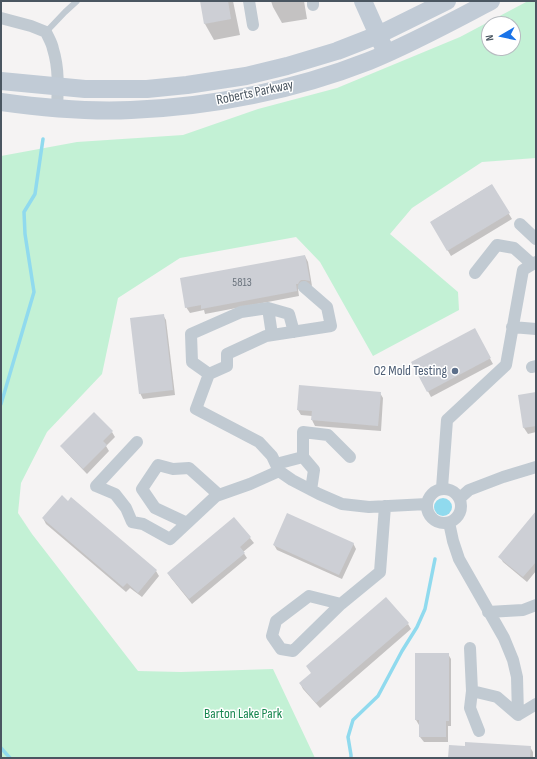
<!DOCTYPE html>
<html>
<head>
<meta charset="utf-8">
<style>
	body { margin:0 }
	#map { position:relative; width:537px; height:759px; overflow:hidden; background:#f5f3f3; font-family:"Sofia Sans Condensed",sans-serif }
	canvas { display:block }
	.frame { position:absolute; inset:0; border:2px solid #4a5661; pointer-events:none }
	.north { position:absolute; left:481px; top:16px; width:40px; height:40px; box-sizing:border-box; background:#fff; border:1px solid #b7bbc0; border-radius:50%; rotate:261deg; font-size:11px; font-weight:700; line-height:16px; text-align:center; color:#4a5661 }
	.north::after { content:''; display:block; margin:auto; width:14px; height:18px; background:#1a73e8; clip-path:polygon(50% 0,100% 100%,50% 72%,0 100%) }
</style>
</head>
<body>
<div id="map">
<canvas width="537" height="759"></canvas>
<div class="frame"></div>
<div class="north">N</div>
</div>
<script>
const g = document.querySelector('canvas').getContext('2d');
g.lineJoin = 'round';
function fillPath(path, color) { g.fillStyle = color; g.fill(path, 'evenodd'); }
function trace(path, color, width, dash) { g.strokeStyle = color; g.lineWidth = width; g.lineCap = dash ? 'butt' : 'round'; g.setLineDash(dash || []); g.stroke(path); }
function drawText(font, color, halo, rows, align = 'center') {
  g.font = font + ' "Sofia Sans Condensed",sans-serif'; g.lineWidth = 3; g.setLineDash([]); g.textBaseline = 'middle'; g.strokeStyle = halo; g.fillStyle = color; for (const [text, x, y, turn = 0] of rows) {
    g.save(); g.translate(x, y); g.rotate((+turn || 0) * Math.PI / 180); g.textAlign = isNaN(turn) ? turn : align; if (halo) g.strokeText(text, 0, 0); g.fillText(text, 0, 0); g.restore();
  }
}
const green = new Path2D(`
	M 528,1 L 536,1 L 536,158 L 482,162 L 412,208 L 390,234 L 458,292 L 459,310 L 373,356 L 320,262 L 296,237 L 180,258 L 118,298 L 102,374 L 47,432 L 21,483 L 18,513 L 32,534 L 138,671 L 181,672 L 273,669 L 315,758 L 1,758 L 1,156 L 77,142 L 183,135 L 258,109 L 337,88 L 460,37 ZM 489,24 L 513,24 L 513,48 L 489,48 Z`);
const water = new Path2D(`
	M434 507a9 9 0 1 1 18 0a9 9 0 1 1-18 0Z`);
const shadow = new Path2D(`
	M 201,1 L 233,1 L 240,35 L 214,40 L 205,24 Z
	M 271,1 L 304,1 L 307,19 L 282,23 L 273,7 Z
	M 491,185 L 512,219 L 451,256 L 431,222 Z
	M 305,256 L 308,262 L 312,286 L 309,285 L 298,289 L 299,296 L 205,314 L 204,310 L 190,313 L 186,307 Z
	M 163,315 L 166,320 L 175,395 L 143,399 L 140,393 Z
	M 474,330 L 493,364 L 431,397 L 413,363 Z
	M 380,393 L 383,398 L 381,431 L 315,426 L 312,420 L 312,416 L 301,415 L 298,410 Z
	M 536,393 L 536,432 L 528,434 L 524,428 L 519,396 Z
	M 112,432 L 115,437 L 106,446 L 109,451 L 87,474 L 65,451 L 62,446 Z
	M 71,499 L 156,571 L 159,576 L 142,597 L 130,588 L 126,592 L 46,524 L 43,518 L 68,502 Z
	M 536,513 L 536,571 L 527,582 L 503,562 L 500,557 Z
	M 234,518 L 254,543 L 243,552 L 247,558 L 192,604 L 171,578 L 168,573 Z
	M 353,543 L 356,549 L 342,579 L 277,550 L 274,545 Z
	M 408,624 L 411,629 L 320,708 L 303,689 L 300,683 Z
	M 448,654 L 451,659 L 451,726 L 448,726 L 448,742 L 424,742 L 420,737 L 419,725 L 416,720 Z
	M 530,747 L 533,752 L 533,758 L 449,758 Z`);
const stream = new Path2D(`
	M 1,404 L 34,292 L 25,234 L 24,212 L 35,194 L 43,139
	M 1,748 L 10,758
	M 351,758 L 351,755 L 348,737 L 353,720 L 378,696 L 402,651 L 417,627 L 425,609 L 435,559`);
const building = new Path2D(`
	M 200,1 L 228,1 L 231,19 L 204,24 Z
	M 492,184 L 510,213 L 447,251 L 430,222 Z
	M 305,255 L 310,281 L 305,280 L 301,280 L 299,282 L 298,284 L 296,284 L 297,291 L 201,309 L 201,305 L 185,308 L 180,278 Z
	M 164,314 L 173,390 L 139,394 L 130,318 Z
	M 475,328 L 491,358 L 427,392 L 411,362 Z
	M 299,385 L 381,392 L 378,426 L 311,420 L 312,411 L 297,410 Z
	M 536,392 L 536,426 L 523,428 L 518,395 Z
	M 94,412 L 113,431 L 103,441 L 107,445 L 83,469 L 60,446 Z
	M 62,495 L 68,501 L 71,497 L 157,570 L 138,593 L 127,583 L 123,587 L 42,518 Z
	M 536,511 L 536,562 L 523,577 L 498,557 Z
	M 287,513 L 354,543 L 339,575 L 273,545 Z
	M 234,517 L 251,537 L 240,547 L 245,553 L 189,599 L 167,573 Z
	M 386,597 L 409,623 L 316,703 L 299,683 L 311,673 L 306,666 Z
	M 415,653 L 449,653 L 449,721 L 446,721 L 446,737 L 419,737 L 419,720 L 415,720 Z
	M 465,742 L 531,746 L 530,758 L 448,758 L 449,745 L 465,746 Z`);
const lane = new Path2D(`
	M 46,32 L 65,12 L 77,1`);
const street = new Path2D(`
	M 249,1 L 253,25
	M 313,1 L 313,5
	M 1,18 L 31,26 L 46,32 C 48,37 52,43 53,49 C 59,68 58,88 57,108
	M 520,224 L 536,239
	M 475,273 L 497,245 L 514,248 L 532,264
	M 304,287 L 327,307 L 331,326 L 266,336 L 227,354 L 227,366 L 209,374 L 196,409 L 259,442 L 272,456 L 279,471 L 292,480 L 319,494 L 342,504 L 369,507 L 427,504
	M 268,308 L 289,314 L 294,332
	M 512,327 L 536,329
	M 532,367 L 536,366
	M 209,374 L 192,362 L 191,334 L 241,312 L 268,308 L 272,335
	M 137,442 L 96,486 L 115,494 L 126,508 L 132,522 L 143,524 L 170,539 L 216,496 L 250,484 L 279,471
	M 303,457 L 314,470 L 311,490
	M 276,464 L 303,457 L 303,432 L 328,435 L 350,457
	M 442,488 L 447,420 L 506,365 L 523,270 L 536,262
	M427 506a17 17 0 1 1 34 0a17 17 0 1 1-34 0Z
	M 460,498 L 469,490 L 503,477 L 536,467
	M 187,523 L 155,508 L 142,489 L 158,465 L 173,469 L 189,468 L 219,495
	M 447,523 L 450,527 L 453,541 L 459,559 L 504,638 L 513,660 L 517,677 L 518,715 L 536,704
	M 341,604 L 293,651 L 281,649 L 272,636 L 276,621 L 309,596 L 341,604 L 380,572 L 385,506
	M 488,612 L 523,610 L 536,605
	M 470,648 L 472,691 L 497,697 L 518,715
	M 472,691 L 470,708 L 479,731`);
const secondary = new Path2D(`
	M 363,1 L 383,46
	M 1,81 L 85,89 L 147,89 L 187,85 L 246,76 L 287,66 L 337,51 L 378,35 L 447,1
	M 1,102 C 44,108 88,112 131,110 C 211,107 295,90 369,61 C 411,44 451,22 491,1`);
const markers = [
	[455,371,4,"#5c6f8a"]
];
const numberNames = [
	["5813",242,283]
];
const streetNames = [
	["Roberts Parkway",255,93,-12]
];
const serviceNames = [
	["O2 Mold Testing",447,371]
];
const parkNames = [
	["Barton Lake Park",243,714]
];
fillPath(green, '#c3f1d5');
fillPath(water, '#90daee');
fillPath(shadow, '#0003');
trace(stream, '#90daee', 3.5);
fillPath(building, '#cdcfd5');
trace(lane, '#c1cad2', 6);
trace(street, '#c1cad2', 12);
trace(secondary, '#c1cbd6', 18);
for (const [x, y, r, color] of markers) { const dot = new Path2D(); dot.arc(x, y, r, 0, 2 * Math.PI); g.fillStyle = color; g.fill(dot); trace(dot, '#fff', 1.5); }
drawText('12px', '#6b747e', null, numberNames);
drawText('14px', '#4a5661', '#fff', streetNames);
drawText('14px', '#4e5e75', '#fff', serviceNames, 'right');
drawText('14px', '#17864f', '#fff', parkNames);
</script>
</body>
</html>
